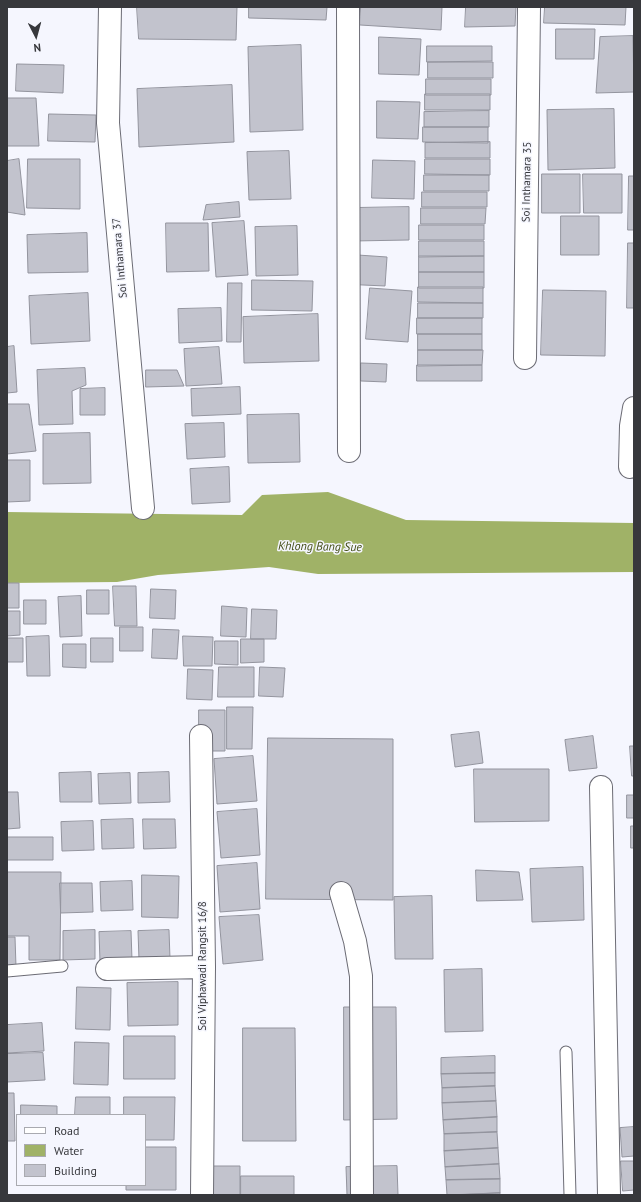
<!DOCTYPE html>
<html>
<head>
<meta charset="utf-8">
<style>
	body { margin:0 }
	#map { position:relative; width:641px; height:1202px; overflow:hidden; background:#f5f6fe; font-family:"PT Sans",sans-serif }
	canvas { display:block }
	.frame { position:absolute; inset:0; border:8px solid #37383c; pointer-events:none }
	.legend { position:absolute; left:16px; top:1114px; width:130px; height:72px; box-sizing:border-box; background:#f5f6fe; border:1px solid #a9aab0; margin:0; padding:5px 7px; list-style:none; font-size:12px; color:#37383c }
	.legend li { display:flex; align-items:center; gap:8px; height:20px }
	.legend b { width:20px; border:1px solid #a9aab0 }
	.north { position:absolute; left:16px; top:16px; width:40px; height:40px; -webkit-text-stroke:3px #f5f6fe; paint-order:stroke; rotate:174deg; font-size:11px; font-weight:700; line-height:16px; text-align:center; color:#37383c }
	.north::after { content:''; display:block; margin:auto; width:14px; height:18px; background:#37383c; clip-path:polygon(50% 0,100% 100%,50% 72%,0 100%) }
</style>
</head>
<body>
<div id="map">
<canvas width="641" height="1202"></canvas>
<div class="frame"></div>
<ul class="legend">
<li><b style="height:5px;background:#fff"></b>Road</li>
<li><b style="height:11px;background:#a0b267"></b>Water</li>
<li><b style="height:11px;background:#c2c3cd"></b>Building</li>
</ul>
<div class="north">N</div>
</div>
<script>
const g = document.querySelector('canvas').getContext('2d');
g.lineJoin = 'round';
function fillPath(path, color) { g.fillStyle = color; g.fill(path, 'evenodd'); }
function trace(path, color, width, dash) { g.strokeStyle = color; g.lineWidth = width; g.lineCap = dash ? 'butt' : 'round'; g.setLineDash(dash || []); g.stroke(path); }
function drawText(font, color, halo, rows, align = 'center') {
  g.font = font + ' "PT Sans",sans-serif'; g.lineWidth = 3; g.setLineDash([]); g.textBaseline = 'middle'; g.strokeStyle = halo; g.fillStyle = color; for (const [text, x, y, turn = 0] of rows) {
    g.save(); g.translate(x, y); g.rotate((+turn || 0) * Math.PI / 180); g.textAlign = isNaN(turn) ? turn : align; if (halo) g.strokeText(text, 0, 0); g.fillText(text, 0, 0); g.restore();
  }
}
const water = new Path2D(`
	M 328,492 L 406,520 L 634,523 L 634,572 L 318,574 L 269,567 L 158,575 L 117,582 L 7,583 L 7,512 L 242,515 L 262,495 Z`);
const building = new Path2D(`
	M 137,7 L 237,7 L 236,40 L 139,39 Z
	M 249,7 L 327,7 L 326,20 L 249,18 Z
	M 361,7 L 442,7 L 441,30 L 360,25 Z
	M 466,7 L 516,7 L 515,26 L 465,27 Z
	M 545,7 L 626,7 L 625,25 L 544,23 Z
	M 556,29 L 595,29 L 594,59 L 556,59 Z
	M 633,36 L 634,92 L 596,93 L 600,37 Z
	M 379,37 L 421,39 L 419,75 L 379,74 Z
	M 301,45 L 303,130 L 250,132 L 248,47 Z
	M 427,46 L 492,46 L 492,61 L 427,62 Z
	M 428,62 L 493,62 L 493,78 L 428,78 Z
	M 17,64 L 64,65 L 63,93 L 16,91 Z
	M 426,79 L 491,79 L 491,95 L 426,95 Z
	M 232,85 L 234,142 L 139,147 L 137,89 Z
	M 425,94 L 490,94 L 490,110 L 425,110 Z
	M 7,98 L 36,98 L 39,146 L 7,146 Z
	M 377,101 L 420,102 L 418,139 L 377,138 Z
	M 614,109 L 615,168 L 548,170 L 547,110 Z
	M 489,111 L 489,127 L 424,127 L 424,112 Z
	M 49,114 L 96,115 L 95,142 L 48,141 Z
	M 423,127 L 488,127 L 488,143 L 423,142 Z
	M 490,142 L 490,158 L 425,158 L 425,143 Z
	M 289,151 L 291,199 L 249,200 L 247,152 Z
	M 19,159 L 25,215 L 7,212 L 7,161 Z
	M 28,159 L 80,159 L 80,209 L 27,208 Z
	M 425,159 L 490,159 L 490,175 L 425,174 Z
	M 373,160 L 415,161 L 414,199 L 372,198 Z
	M 542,174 L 580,174 L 580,213 L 542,213 Z
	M 583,174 L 622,174 L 622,213 L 584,213 Z
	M 424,175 L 489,175 L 489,191 L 424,191 Z
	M 629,176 L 634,176 L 634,230 L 628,230 Z
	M 422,192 L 487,192 L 487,207 L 422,207 Z
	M 239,202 L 240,217 L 203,220 L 206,205 Z
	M 409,207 L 409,240 L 353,241 L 353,208 Z
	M 421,208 L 486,208 L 485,224 L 421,224 Z
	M 561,216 L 599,216 L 599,255 L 561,255 Z
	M 244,221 L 248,275 L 216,277 L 212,223 Z
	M 166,223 L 208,223 L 209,271 L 167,272 Z
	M 419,225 L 484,225 L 484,240 L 419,240 Z
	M 297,226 L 298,275 L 256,276 L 255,227 Z
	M 87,233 L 88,272 L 28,273 L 27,235 Z
	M 419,241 L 484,241 L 484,256 L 419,257 Z
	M 628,243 L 634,243 L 634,308 L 627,308 Z
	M 343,254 L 387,257 L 385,286 L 341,284 Z
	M 419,256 L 484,256 L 484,272 L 419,272 Z
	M 419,272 L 484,272 L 484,288 L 419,288 Z
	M 252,280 L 313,281 L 312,311 L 252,310 Z
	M 228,283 L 242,283 L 241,342 L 227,342 Z
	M 418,287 L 483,287 L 483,303 L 418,302 Z
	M 370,288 L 412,291 L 408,342 L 366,339 Z
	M 543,290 L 606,291 L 605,356 L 541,355 Z
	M 88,293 L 90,341 L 31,344 L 29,296 Z
	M 418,303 L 483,303 L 483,318 L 418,318 Z
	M 221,308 L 222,341 L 179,343 L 178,309 Z
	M 318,314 L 319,361 L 244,363 L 243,317 Z
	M 417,318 L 482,318 L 482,334 L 417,334 Z
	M 418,334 L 482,334 L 482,350 L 418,350 Z
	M 14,346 L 17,392 L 7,393 L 7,347 Z
	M 219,347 L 222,384 L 186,386 L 184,349 Z
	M 418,350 L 483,350 L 482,365 L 418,366 Z
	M 361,363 L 387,364 L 386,382 L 361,381 Z
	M 417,365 L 482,365 L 482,381 L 417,381 Z
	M 85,368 L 86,385 L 72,391 L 73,424 L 39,425 L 37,370 Z
	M 146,370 L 177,370 L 184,386 L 146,387 Z
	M 240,387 L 241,414 L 192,416 L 191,389 Z
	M 105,388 L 105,415 L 80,415 L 80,389 Z
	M 7,404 L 29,404 L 36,451 L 7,454 Z
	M 299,414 L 300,462 L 248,463 L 247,415 Z
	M 224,423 L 225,457 L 187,459 L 185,424 Z
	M 90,433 L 91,483 L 43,484 L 43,434 Z
	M 7,460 L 30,460 L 30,501 L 7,502 Z
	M 229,467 L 230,502 L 192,504 L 190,469 Z
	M 7,583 L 19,583 L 19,608 L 7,608 Z
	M 113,586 L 136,586 L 137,626 L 115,626 Z
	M 151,589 L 176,590 L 175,619 L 150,618 Z
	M 87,590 L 109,590 L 109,614 L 87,614 Z
	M 81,596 L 82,636 L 60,637 L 58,597 Z
	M 24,600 L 46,600 L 46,624 L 24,624 Z
	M 222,606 L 247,608 L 246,637 L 221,636 Z
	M 252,609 L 277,610 L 276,639 L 251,639 Z
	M 7,611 L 20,611 L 20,635 L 7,636 Z
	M 120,627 L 143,627 L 143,651 L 120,651 Z
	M 153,629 L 179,630 L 177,659 L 152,658 Z
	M 49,636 L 50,676 L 27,676 L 26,637 Z
	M 183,636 L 213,637 L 212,666 L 184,666 Z
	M 7,638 L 23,638 L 23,662 L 7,662 Z
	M 91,638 L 113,638 L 113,662 L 91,662 Z
	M 241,639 L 264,639 L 264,662 L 241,663 Z
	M 215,641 L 238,641 L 238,665 L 215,664 Z
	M 63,644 L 86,644 L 86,668 L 63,667 Z
	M 219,667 L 254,667 L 254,697 L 218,697 Z
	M 260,667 L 285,668 L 283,697 L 259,696 Z
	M 188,669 L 213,670 L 212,700 L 187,699 Z
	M 227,707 L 253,707 L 252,749 L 227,749 Z
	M 199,710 L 225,710 L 225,751 L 199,751 Z
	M 479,732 L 483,763 L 455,767 L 451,735 Z
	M 593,736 L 597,768 L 569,771 L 565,740 Z
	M 268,738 L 393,739 L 393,900 L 266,899 Z
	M 630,746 L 634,746 L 634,776 L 632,776 Z
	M 253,756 L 257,801 L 217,804 L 214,759 Z
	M 474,769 L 549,769 L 549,821 L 475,822 Z
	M 91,772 L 92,802 L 60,802 L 59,773 Z
	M 169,772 L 170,802 L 138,803 L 138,773 Z
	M 130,773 L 131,803 L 99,804 L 98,774 Z
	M 7,792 L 18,792 L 20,828 L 7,829 Z
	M 627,795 L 634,795 L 634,818 L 627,818 Z
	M 257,809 L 260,855 L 221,858 L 217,812 Z
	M 133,819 L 134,848 L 102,849 L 101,820 Z
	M 143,819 L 175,819 L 176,848 L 144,849 Z
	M 93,821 L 94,850 L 62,851 L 61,822 Z
	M 631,826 L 634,826 L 634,848 L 631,848 Z
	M 7,837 L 53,837 L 53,860 L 7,860 Z
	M 257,863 L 260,909 L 220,912 L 217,866 Z
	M 583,867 L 584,920 L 532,922 L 530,869 Z
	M 476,870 L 519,872 L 523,900 L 477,901 Z
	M 7,872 L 61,872 L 60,960 L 29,960 L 29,936 L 7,936 Z
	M 142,875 L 179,876 L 178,918 L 142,917 Z
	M 132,881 L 133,910 L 101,911 L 100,882 Z
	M 60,883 L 92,883 L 93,912 L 61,913 Z
	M 432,896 L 433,959 L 395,959 L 394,897 Z
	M 259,915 L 263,960 L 223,964 L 219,917 Z
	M 95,930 L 95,959 L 63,960 L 63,931 Z
	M 169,930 L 170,959 L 139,960 L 138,931 Z
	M 131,931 L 132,960 L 100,962 L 99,932 Z
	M 7,937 L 15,937 L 16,967 L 7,967 Z
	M 482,969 L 483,1031 L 445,1032 L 444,970 Z
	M 178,982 L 178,1025 L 128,1026 L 127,983 Z
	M 77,987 L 111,988 L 110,1030 L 76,1029 Z
	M 344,1007 L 396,1007 L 397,1119 L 344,1120 Z
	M 42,1023 L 44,1051 L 7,1053 L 7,1025 Z
	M 243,1028 L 295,1028 L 296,1141 L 243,1141 Z
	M 124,1036 L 175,1036 L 175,1079 L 124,1079 Z
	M 75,1042 L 109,1043 L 108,1085 L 74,1084 Z
	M 43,1053 L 45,1080 L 7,1082 L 7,1054 Z
	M 495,1056 L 495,1073 L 441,1074 L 441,1058 Z
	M 495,1073 L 495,1086 L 442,1088 L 441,1074 Z
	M 495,1086 L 496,1101 L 442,1103 L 442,1088 Z
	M 7,1093 L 14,1093 L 15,1141 L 7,1141 Z
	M 76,1097 L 110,1097 L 110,1115 L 75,1115 Z
	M 124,1097 L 175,1097 L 174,1140 L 145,1140 L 145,1115 L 124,1115 Z
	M 496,1101 L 497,1117 L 443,1120 L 442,1103 Z
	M 21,1105 L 57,1106 L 57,1115 L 21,1115 Z
	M 497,1117 L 497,1132 L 444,1134 L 443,1120 Z
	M 634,1127 L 634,1156 L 622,1157 L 620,1128 Z
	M 497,1132 L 498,1148 L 444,1151 L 444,1134 Z
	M 145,1147 L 176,1147 L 176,1190 L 126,1190 L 126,1185 L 145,1185 Z
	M 498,1148 L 499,1164 L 445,1167 L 444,1151 Z
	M 621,1161 L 634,1161 L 634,1190 L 623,1191 Z
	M 499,1164 L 500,1179 L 446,1180 L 445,1167 Z
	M 205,1166 L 240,1166 L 240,1195 L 205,1195 Z
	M 397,1166 L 398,1195 L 347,1195 L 346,1167 Z
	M 241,1176 L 294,1176 L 294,1195 L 241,1195 Z
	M 500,1179 L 500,1193 L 447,1195 L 446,1180 Z
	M 500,1193 L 500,1195 L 457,1195 Z`);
const service = new Path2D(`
	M 7,971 L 62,966
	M 566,1052 L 570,1195`);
const minor = new Path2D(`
	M 110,7 L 108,123 L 143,508
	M 348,7 L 349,451
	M 525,358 L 529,7
	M 630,467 L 631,426 L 634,408
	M 201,736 L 204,967 L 202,1195
	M 601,787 L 609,1195
	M 341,893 L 355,941 L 361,976 L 362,1195
	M 107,969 L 204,967`);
const streetNames = [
	["Soi Inthamara 35",527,182,-89],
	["Soi Inthamara 37",120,258,-95],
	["Soi Viphawadi Rangsit 16/8",203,966,-90]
];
const waterNames = [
	["Khlong Bang Sue",320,547,1]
];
fillPath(water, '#a0b267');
fillPath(building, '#c2c3cd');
trace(building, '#93949e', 1);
trace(service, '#6c6c75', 13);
trace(minor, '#6c6c75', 24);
trace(service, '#fff', 11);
trace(minor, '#fff', 22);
drawText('11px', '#37383c', '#f5f6fe', streetNames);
drawText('italic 12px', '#434e17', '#f5f6fe', waterNames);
</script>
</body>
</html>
